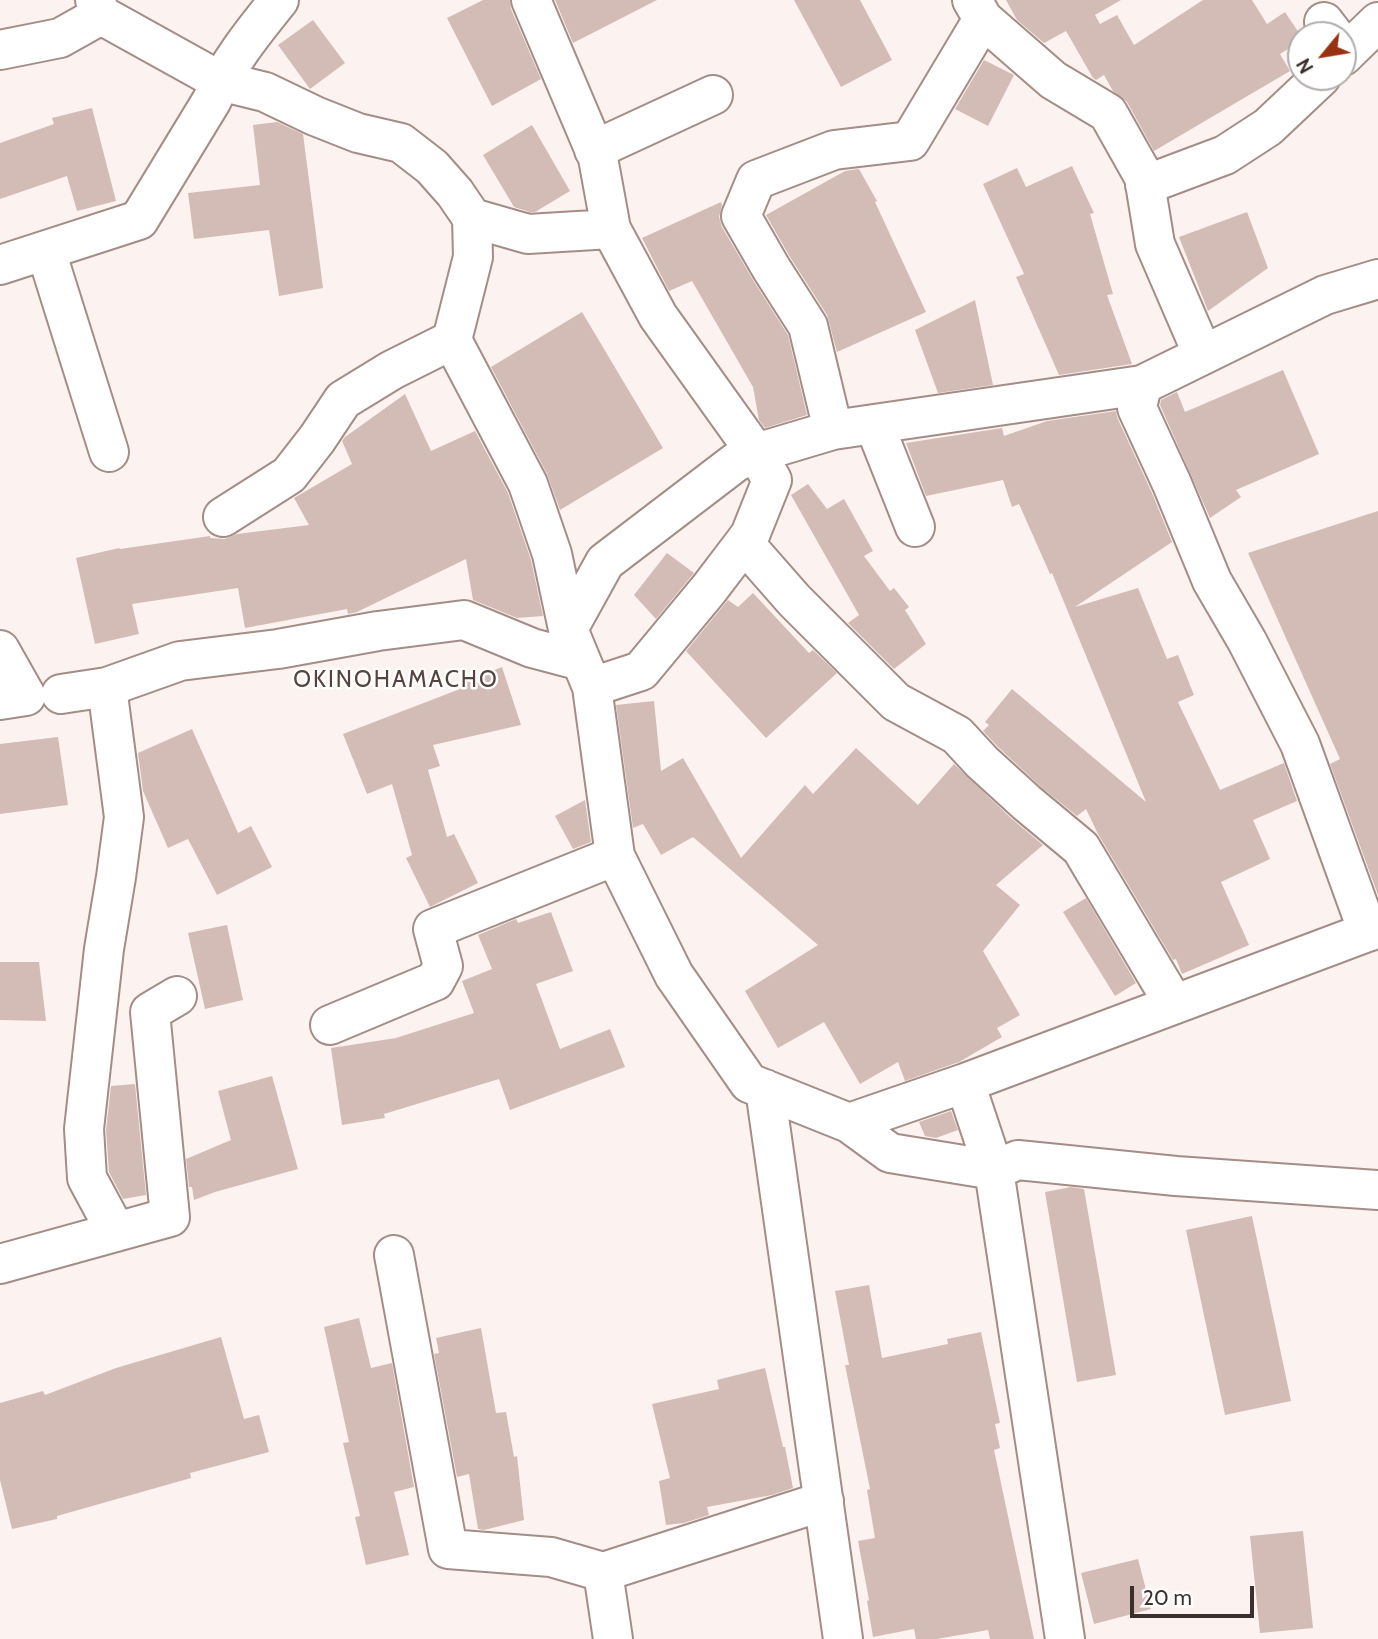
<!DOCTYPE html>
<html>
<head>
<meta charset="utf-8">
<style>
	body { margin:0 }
	#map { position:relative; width:1378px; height:1639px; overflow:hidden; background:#fcf2ef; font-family:Cabin,sans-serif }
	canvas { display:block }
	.north { position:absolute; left:1287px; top:21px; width:70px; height:70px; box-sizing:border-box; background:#fff; border:2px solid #b0adab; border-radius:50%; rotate:240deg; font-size:19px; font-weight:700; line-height:28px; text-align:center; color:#3a312e }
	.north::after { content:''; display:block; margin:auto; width:24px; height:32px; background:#993210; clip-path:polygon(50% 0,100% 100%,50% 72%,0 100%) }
	.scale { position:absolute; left:1130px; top:1586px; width:124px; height:32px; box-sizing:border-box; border:4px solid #3a312e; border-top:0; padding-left:9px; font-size:21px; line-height:24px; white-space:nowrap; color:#3a312e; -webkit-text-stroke:5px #fff; paint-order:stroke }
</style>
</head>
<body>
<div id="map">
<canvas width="1378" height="1639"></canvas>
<div class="north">N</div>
<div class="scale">20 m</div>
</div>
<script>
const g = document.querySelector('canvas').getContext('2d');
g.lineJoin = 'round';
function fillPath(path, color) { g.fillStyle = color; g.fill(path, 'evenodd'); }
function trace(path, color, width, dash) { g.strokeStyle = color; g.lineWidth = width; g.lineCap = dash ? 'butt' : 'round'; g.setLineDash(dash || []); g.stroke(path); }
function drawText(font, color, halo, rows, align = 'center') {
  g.font = font + ' Cabin,sans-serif'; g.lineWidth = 5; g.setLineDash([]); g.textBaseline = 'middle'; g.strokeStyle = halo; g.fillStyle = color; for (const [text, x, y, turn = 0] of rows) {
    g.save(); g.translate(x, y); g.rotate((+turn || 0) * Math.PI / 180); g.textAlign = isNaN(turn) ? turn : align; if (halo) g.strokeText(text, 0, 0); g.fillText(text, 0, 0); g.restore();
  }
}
const building = new Path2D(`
	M 483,0 L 510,0 L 511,9 L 541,79 L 492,106 L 447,18 Z
	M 555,0 L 657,0 L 573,43 Z
	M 794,0 L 860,0 L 892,60 L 841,87 Z
	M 1006,0 L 1121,0 L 1095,15 L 1100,24 L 1117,15 L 1134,45 L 1203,0 L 1252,0 L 1267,24 L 1285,12 L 1301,36 L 1301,41 L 1280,54 L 1290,71 L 1154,151 L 1127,102 L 1113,91 L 1104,75 L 1096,80 L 1093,78 L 1066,31 L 1044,43 L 1017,20 Z
	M 313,20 L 345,63 L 310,89 L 278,45 Z
	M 984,60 L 1014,75 L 988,126 L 955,109 Z
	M 92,108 L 116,201 L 77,211 L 67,176 L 0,199 L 0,143 L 54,124 L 52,118 Z
	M 277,122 L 303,134 L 323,288 L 279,296 L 269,230 L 194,239 L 188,193 L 260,185 L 253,125 Z
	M 532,125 L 570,191 L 535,212 L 530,212 L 514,207 L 483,155 Z
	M 1072,166 L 1094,213 L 1090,214 L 1113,294 L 1107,295 L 1132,364 L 1059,375 L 1016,277 L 1024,274 L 983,184 L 1017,168 L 1026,187 Z
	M 859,169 L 877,201 L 875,202 L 926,312 L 837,352 L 827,315 L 790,257 L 766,215 L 845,171 Z
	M 721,202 L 722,205 L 719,217 L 722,227 L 753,280 L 788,335 L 807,415 L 765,428 L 759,420 L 753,387 L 692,281 L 669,291 L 642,238 Z
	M 1247,212 L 1268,268 L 1208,311 L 1179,237 Z
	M 975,300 L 993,385 L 938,393 L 915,330 Z
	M 582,312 L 663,448 L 560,510 L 547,474 L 491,367 Z
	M 1283,370 L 1319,454 L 1236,490 L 1241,497 L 1210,518 L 1160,405 L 1161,400 L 1177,392 L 1185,412 Z
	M 405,394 L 431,451 L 475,431 L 508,493 L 531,560 L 543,616 L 517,618 L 473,600 L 466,559 L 357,612 L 348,614 L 347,609 L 245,628 L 238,588 L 132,604 L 139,634 L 95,644 L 76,558 L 119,548 L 120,549 L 210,536 L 210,538 L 225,539 L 237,534 L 309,525 L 294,498 L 352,464 L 342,441 L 345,437 Z
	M 1116,411 L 1117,417 L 1152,493 L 1172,542 L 1075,607 L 1138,588 L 1167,659 L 1178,655 L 1194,695 L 1178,702 L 1220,790 L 1284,763 L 1297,801 L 1253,820 L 1270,859 L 1221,882 L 1249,945 L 1182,974 L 1176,959 L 1173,960 L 1098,834 L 1086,809 L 1077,816 L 1041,787 L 997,746 L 983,731 L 989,725 L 985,722 L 1012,689 L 1146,802 L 1052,573 L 1050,574 L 1019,504 L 1012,507 L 1003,480 L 926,496 L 906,443 L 1002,428 L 1004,436 L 1047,421 Z
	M 808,484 L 827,509 L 844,499 L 873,551 L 864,556 L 890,591 L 894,588 L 909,607 L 905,610 L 926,644 L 894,669 L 848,623 L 859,615 L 791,495 Z
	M 1378,511 L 1378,895 L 1330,764 L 1340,759 L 1248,553 Z
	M 667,553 L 694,573 L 656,619 L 634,595 Z
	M 753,593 L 809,653 L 813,650 L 837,673 L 766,738 L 686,651 L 728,600 L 738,607 Z
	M 502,667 L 521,725 L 433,745 L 440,766 L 428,770 L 447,837 L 454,834 L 478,883 L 430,907 L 406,858 L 412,855 L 392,784 L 367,794 L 343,734 L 460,689 L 458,685 Z
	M 654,701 L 661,771 L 683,758 L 741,858 L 805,785 L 813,794 L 856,748 L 918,805 L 954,764 L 1012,819 L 1043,845 L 996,885 L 1020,905 L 983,951 L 1020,1015 L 997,1028 L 1002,1037 L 959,1062 L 905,1081 L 898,1062 L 860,1084 L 824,1022 L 778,1048 L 745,991 L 818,945 L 693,837 L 661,855 L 643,824 L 633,828 L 616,705 Z
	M 192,729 L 238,833 L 251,826 L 272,867 L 217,895 L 188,839 L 168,848 L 143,791 L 138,753 Z
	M 58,737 L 68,805 L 0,814 L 0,744 Z
	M 585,800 L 591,842 L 573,849 L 555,816 Z
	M 1086,898 L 1136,983 L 1115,996 L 1063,912 Z
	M 551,912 L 573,971 L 536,984 L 560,1049 L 610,1029 L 625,1067 L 510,1110 L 499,1079 L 384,1114 L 385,1118 L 342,1125 L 331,1048 L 396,1038 L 474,1013 L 462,981 L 492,969 L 478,935 L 516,919 L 518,923 Z
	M 227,925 L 243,1000 L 205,1009 L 188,933 Z
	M 0,962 L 39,962 L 46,1021 L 0,1020 Z
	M 272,1076 L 298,1169 L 215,1192 L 194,1200 L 192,1187 L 189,1187 L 186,1159 L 231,1140 L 218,1091 Z
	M 135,1084 L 146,1195 L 123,1199 L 109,1172 L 106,1130 L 111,1086 Z
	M 951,1111 L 958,1130 L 936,1138 L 925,1136 L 919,1122 Z
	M 1071,1187 L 1084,1189 L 1116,1375 L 1077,1382 L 1045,1192 Z
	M 1252,1216 L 1291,1401 L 1225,1415 L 1186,1230 Z
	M 869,1285 L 882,1358 L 948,1344 L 947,1339 L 981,1332 L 1000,1423 L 995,1424 L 1000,1448 L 994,1450 L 1034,1639 L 990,1639 L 988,1630 L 937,1639 L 916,1639 L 914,1629 L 873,1637 L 867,1601 L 869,1600 L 858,1541 L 875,1538 L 867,1490 L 870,1489 L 845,1365 L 849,1365 L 835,1291 Z
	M 359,1318 L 371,1368 L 392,1363 L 414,1487 L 394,1492 L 409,1555 L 366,1565 L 355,1517 L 360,1516 L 343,1443 L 349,1442 L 324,1327 Z
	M 481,1328 L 496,1413 L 506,1412 L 514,1457 L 517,1456 L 524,1520 L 484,1530 L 478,1529 L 469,1474 L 457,1477 L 434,1354 L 439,1353 L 436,1338 Z
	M 221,1337 L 244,1419 L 259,1415 L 269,1452 L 190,1473 L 191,1478 L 57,1516 L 57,1519 L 12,1529 L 0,1480 L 0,1403 L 43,1391 L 45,1395 L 116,1368 Z
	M 765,1368 L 783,1447 L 785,1447 L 793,1488 L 772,1495 L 707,1507 L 709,1515 L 684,1523 L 666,1525 L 659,1481 L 670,1478 L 652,1404 L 719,1389 L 717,1380 Z
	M 1303,1531 L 1313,1628 L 1260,1633 L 1250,1536 Z
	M 1138,1559 L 1151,1609 L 1094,1624 L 1081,1573 Z`);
const minor = new Path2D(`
	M 95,0 L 101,15 L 220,81 L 265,92 L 315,116 L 358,133 L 401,143 L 432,167 L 455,193 L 472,218 L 473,257 L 452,340 L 528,484 L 552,554 L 568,629
	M 531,0 L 598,158 L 611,229 L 658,316 L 756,453 L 772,480 L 750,535 L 744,543 L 709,589 L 641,671 L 592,687
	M 972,0 L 983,19 L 1053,80 L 1108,113 L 1144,177 L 1155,244 L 1203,355
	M 1324,22 L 1334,35
	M 0,50 L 60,38 L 101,15
	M 1343,56 L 1378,22
	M 594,150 L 713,95
	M 1145,185 L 1225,155 L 1268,127 L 1321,77
	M 472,218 L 528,234 L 611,229
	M 46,251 L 109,452
	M 0,265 L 139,220 L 212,100 C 228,63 254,31 279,0
	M 1378,279 L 1325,295 L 1142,385 L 833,430 L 756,453 L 736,462 L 605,562 L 568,629 L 592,687 L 615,856 L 674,975 L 749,1083 L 849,1123 L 890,1153 L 994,1170 L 1018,1160 L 1176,1176 L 1378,1190
	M 1142,385 L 1137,408 L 1172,484 L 1212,581 L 1247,641 L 1300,744 L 1368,932
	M 874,424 L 915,527
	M 833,430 L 808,326 L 771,268 L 741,216 L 756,180 L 834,150 L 910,141 L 983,19
	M 223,517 L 289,475 L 317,439 L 343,400 L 392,370 L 452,340
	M 744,543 L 794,600 L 896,702 L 957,735 L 982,762 L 1027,803 L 1081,848 L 1174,1004
	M 0,650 L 26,696 L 0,700
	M 107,687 L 124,817 L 116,877 L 104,949 L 84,1129 L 87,1178 L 116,1232
	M 61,694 L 107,687 L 180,661 L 278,649 L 378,631 L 464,620 L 532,648 L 581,661
	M 330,1025 L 435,981 L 443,966 L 433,929 L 615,856
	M 965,1083 L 994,1170 L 1065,1639
	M 765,1089 L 843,1639
	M 849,1123 L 965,1083 L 1378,928
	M 394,1255 L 448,1549 L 551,1557 L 603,1572 L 613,1639
	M 0,1264 L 170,1217 L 150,1012 L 177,996
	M 603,1572 L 824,1501`);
const quarterNames = [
	["OKINOHAMACHO",396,680]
];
fillPath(building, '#d3bcb5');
trace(minor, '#a38d86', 42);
trace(minor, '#fff', 38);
g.letterSpacing = '2px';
drawText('23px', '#56433d', '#fff', quarterNames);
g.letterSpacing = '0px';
</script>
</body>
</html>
